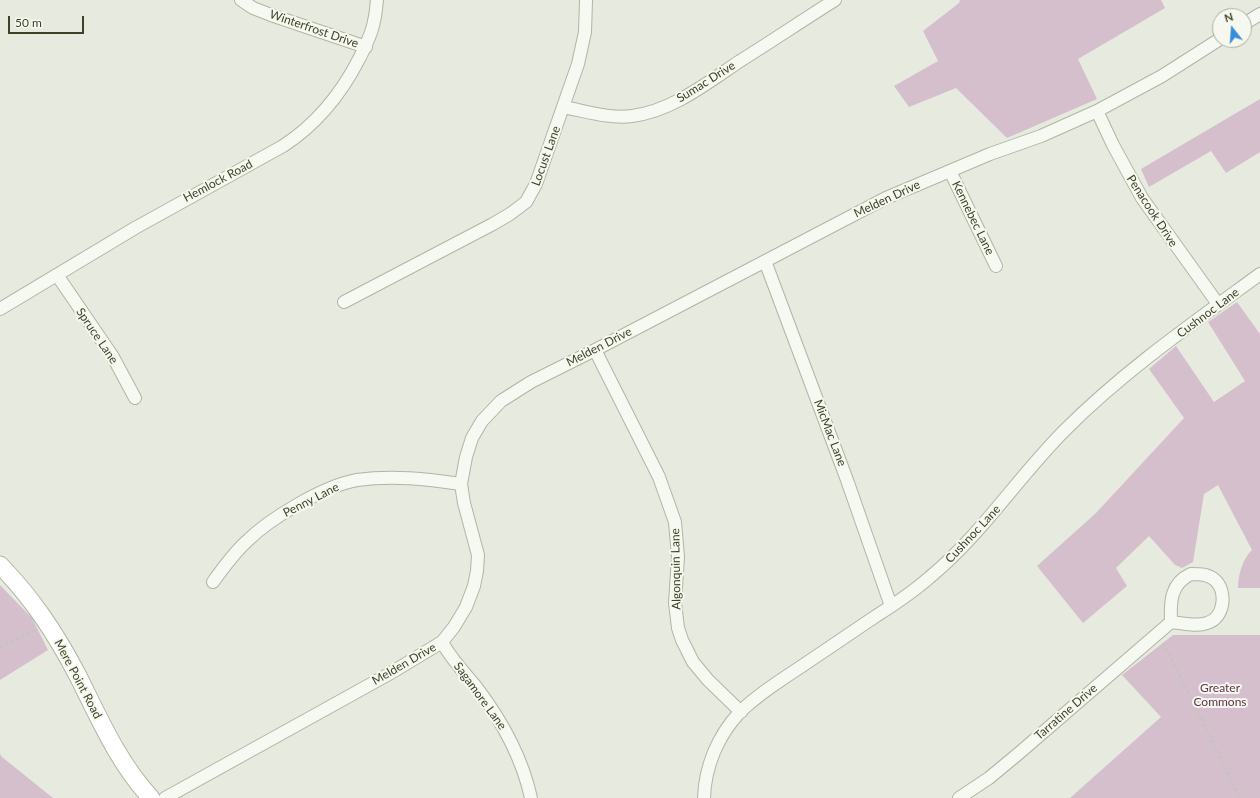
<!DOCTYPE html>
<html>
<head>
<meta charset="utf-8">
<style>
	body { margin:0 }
	#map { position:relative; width:1260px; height:798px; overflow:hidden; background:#e7eadf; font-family:Lato,sans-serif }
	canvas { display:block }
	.north { position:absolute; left:1212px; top:8px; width:40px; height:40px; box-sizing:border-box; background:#f6f7ef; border:1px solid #abaf9f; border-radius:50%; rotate:343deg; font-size:11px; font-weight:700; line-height:16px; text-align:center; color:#3b4326 }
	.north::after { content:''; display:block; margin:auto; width:14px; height:18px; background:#378ddc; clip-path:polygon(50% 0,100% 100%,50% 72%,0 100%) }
	.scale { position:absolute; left:8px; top:16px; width:76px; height:18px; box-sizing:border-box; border:2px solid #3b4326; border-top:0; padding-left:5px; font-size:12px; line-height:14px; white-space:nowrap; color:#3b4326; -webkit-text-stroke:3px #f6f7ef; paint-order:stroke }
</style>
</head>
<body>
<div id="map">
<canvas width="1260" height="798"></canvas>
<div class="north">N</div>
<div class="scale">50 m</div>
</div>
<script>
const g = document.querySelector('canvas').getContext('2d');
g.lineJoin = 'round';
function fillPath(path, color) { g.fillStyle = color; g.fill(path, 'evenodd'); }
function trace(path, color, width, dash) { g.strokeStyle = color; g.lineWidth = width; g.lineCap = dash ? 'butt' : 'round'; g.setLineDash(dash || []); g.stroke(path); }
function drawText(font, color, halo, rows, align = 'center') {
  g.font = font + ' Lato,sans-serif'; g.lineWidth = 4; g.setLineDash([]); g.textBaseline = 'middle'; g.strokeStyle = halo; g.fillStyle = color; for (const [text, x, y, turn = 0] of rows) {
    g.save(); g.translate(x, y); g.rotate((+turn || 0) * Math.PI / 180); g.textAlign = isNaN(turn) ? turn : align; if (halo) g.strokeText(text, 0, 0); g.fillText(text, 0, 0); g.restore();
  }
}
const green = new Path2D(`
	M 960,0 L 1161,0 L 1165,8 L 1078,59 L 1097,99 L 1007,138 L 956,88 L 909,107 L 894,86 L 938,61 L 923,31 L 959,3 Z
	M 1260,99 L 1260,152 L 1226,173 L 1211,151 L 1149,187 L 1141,169 Z
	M 1237,302 L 1260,334 L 1260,588 L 1238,588 C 1238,575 1243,558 1252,550 L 1218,485 L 1204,494 L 1193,562 L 1182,568 L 1175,565 L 1149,536 L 1116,568 L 1127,586 L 1083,623 L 1037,566 L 1096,513 L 1184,418 L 1149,369 L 1176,346 L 1214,402 L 1245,381 L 1208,322 Z
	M 0,585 L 32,618 L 48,650 L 0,680 Z
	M 1173,635 L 1260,635 L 1260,798 L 1070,798 L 1161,717 L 1122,675 Z
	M 0,754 L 2,757 L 53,798 L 0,798 Z`);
const path = new Path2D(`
	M 1163,643 L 1240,798
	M 0,647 L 35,630`);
const street = new Path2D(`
	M 241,0 L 253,8 L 271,15 L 366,47
	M 1244,24 L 1260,14
	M 563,107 C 586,111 609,119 632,116 C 672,111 707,83 740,61 C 772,41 803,20 835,0
	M 1097,111 L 1113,145 L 1142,198 L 1218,304
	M 950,171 L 996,266
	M 765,261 L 847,480 L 891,606
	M 57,275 L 113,357 L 135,398
	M 344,302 L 493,224 L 510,214 L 526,202 L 536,184 L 578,64 L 585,32 L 586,0
	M 0,309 L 135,228 L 283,146 C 317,124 341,94 359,59 C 365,47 372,34 374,21 C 376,14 376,7 377,0
	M 595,350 L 659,477 L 675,522 L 678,557 L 675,603 L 678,628 L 682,640 L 693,662 L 708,680 L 741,712
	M 1191,574 C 1200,574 1208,574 1215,580 C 1227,591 1225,618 1207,623 C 1197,627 1182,623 1171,622 C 1170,601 1171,583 1191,574 Z
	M 213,582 C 223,568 233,554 246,542 C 270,518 324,486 357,480 C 392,475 427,479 461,484
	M 442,642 C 451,659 465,673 477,688 C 502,721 522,757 531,798
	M 165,798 L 389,674 L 442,642 L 454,627 L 466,607 L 474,586 L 477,571 L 478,555 L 464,503 L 461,484 L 466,457 L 472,438 L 482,421 L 501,401 L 531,382 L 595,350 L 886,198 L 990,154 L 1041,136 L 1097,111 L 1162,76 L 1220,39
	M 704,798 C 705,766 718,736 739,713 C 757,695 781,680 802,666 C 827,649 851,633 876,616 C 895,604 913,592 930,577 C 982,534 1018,477 1065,430 C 1124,371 1193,323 1260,274
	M 959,798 L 989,778 L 1018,754 L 1171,622`);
const secondary = new Path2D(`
	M 0,565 C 33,599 56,634 78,676 C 99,718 119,764 151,798`);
const streetNames = [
	["Winterfrost Drive",314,29,19],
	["Sumac Drive",706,82,-32],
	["Locust Lane",546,156,-70],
	["Hemlock Road",218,181,-28],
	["Melden Drive",887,199,-25],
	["Penacook Drive",1152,211,57],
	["Kennebec Lane",973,218,64],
	["Cushnoc Lane",1208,313,-37],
	["Spruce Lane",97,336,56],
	["Melden Drive",599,347,-27],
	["MicMac Lane",830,433,69],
	["Penny Lane",311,500,-27],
	["Cushnoc Lane",973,534,-47],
	["Algonquin Lane",676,569,-91],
	["Melden Drive",404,664,-30],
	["Mere Point Road",78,679,62],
	["Sagamore Lane",480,696,54],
	["Tarratine Drive",1066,712,-41]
];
const parkNames = [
	["Greater",1220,688],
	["Commons",1220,702]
];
fillPath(green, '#d5bfcd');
trace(street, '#b0b5a4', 14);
trace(secondary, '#b0b5a4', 19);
trace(path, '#c2c5b9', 2, [3, 3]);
trace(street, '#f6f8f2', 12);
trace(secondary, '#fff', 17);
drawText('12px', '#3b4326', '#f6f7ef', streetNames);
drawText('12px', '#60324c', '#f6f7ef', parkNames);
</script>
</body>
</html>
